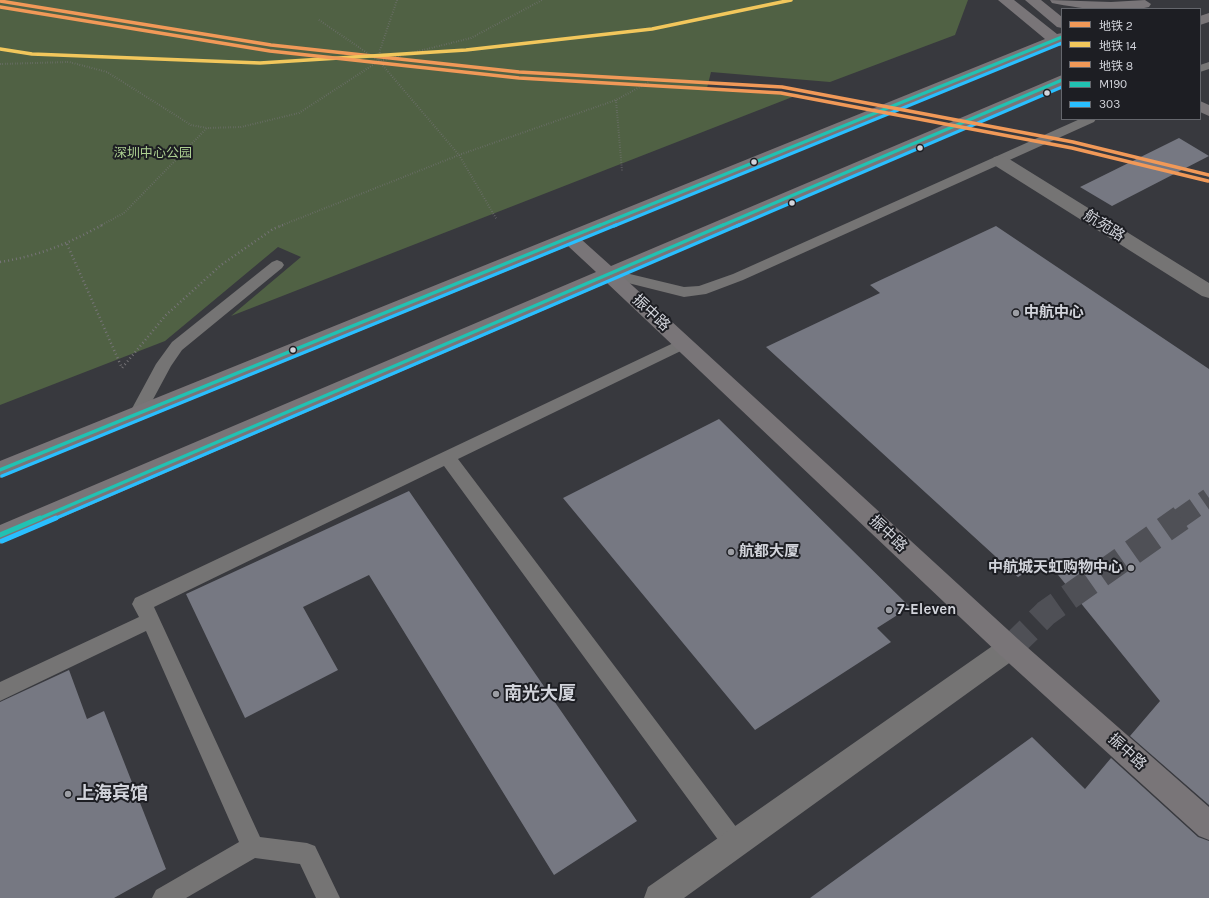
<!DOCTYPE html>
<html>
<head>
<meta charset="utf-8">
<style>
	body { margin:0 }
	#map { position:relative; width:1209px; height:898px; overflow:hidden; background:#38393e; font-family:Karla,"Noto Sans SC",sans-serif }
	canvas { display:block }
	.legend { position:absolute; left:1061px; top:8px; width:140px; height:112px; box-sizing:border-box; background:#1d1e23; border:1px solid #65676d; margin:0; padding:5px 7px; list-style:none; font-size:12px; color:#d2d4db }
	.legend li { display:flex; align-items:center; gap:8px; height:20px }
	.legend b { width:20px; border:1px solid #65676d }
</style>
</head>
<body>
<div id="map">
<canvas width="1209" height="898"></canvas>
<ul class="legend">
<li><b style="height:5px;background:#f19958"></b>地铁 2</li>
<li><b style="height:5px;background:#f2c75c"></b>地铁 14</li>
<li><b style="height:5px;background:#f19958"></b>地铁 8</li>
<li><b style="height:5px;background:#21c2b2"></b>M190</li>
<li><b style="height:5px;background:#29bfff"></b>303</li>
</ul>
</div>
<script>
const g = document.querySelector('canvas').getContext('2d');
g.lineJoin = 'round';
function fillPath(path, color) { g.fillStyle = color; g.fill(path, 'evenodd'); }
function trace(path, color, width, dash) { g.strokeStyle = color; g.lineWidth = width; g.lineCap = dash ? 'butt' : 'round'; g.setLineDash(dash || []); g.stroke(path); }
function drawText(font, color, halo, rows, align = 'center') {
  g.font = font + ' Karla,"Noto Sans SC",sans-serif'; g.lineWidth = 4; g.setLineDash([]); g.textBaseline = 'middle'; g.strokeStyle = halo; g.fillStyle = color; for (const [text, x, y, turn = 0] of rows) {
    g.save(); g.translate(x, y); g.rotate((+turn || 0) * Math.PI / 180); g.textAlign = isNaN(turn) ? turn : align; if (halo) g.strokeText(text, 0, 0); g.fillText(text, 0, 0); g.restore();
  }
}
const green = new Path2D(`
	M 0,0 L 968,0 L 955,35 L 830,82 L 711,72 L 707,88 L 800,94 L 231,316 L 301,257 L 278,247 L 165,341 L 0,405 Z`);
const building = new Path2D(`
	M 1179,138 L 1209,156 L 1112,206 L 1080,187 Z
	M 996,226 L 1209,369 L 1209,805 L 1130,736 L 1160,701 L 1046,560 L 1018,577 L 766,347 L 880,293 L 870,285 Z
	M 719,419 L 910,607 L 877,628 L 891,642 L 755,730 L 563,498 Z
	M 409,491 L 637,821 L 554,875 L 369,575 L 303,607 L 338,670 L 245,718 L 186,594 Z
	M 69,670 L 87,719 L 104,711 L 166,869 L 114,898 L 0,898 L 0,702 Z
	M 1032,737 L 1085,789 L 1111,758 L 1198,837 L 1209,841 L 1209,898 L 810,898 Z`);
const streetTunnelFar1 = new Path2D(`
	M 1179,519 L 1209,498`);
const streetTunnel = new Path2D(`
	M 1010,648 L 1046,613 L 1181,518`);
const pathFar1 = new Path2D(`
	M 397,0 L 380,50 L 379,61 L 459,155 L 497,220
	M 319,20 L 379,61
	M 0,64 L 69,62 L 107,72 L 191,125 L 207,128 L 241,127 L 299,113 L 379,61 L 471,38 L 542,0
	M 616,100 L 622,171
	M 100,226 L 124,213 L 207,128
	M 280,226 L 459,155 L 616,100 L 649,82`);
const path = new Path2D(`
	M 67,244 L 122,368 L 166,315 L 221,265 L 273,229 L 283,225
	M 0,262 C 38,256 68,244 102,225`);
const lane = new Path2D(`
	M 1209,62 L 1209,69 L 1200,72 L 1200,65 Z
	M 1080,119 L 1096,119 L 1094,122 L 743,280 L 706,294 L 684,297 L 604,277 L 602,274 L 604,271 L 609,269 L 684,287 L 699,286 L 733,274 Z
	M 277,260 L 282,262 L 284,265 L 282,268 L 182,350 L 171,366 L 143,418 L 137,420 L 131,418 L 129,414 L 156,364 L 172,342 L 272,262 Z
	M 684,338 L 689,339 L 692,343 L 689,347 L 458,459 L 743,836 L 746,844 L 743,852 L 735,855 L 727,852 L 444,466 L 154,607 L 260,837 L 307,843 L 315,846 L 340,898 L 316,898 L 300,864 L 255,858 L 186,898 L 152,898 L 156,890 L 239,842 L 146,631 L 0,701 L 0,682 L 139,617 L 132,604 L 135,598 Z`);
const street = new Path2D(`
	M 1000,156 L 1006,157 L 1209,283 L 1209,298 L 1202,296 L 994,165 L 992,161 L 994,157 Z
	M 1010,637 L 1019,640 L 1023,648 L 1019,656 L 684,898 L 644,898 L 648,887 L 1001,640 Z`);
const secondary = new Path2D(`
	M 998,0 L 1014,0 L 1057,34 L 1062,33 L 1062,46 L 1056,45 L 582,240 L 611,266 L 1062,75 L 1062,86 L 622,276 L 1019,640 L 1209,807 L 1209,840 L 1199,836 L 1001,656 L 607,283 L 0,544 L 0,525 L 596,272 L 568,246 L 0,478 L 0,461 L 1045,39 Z
	M 1025,0 L 1041,0 L 1062,17 L 1062,28 L 1057,27 Z
	M 1050,0 L 1111,2 L 1145,0 L 1151,4 L 1149,7 C 1122,14 1084,9 1057,4 L 1052,3 Z
	M 1209,13 L 1209,22 L 1200,25 L 1200,16 Z
	M 1200,101 L 1209,105 L 1209,116 L 1200,112 Z`);
const bus1Far2 = new Path2D(`
	M 598,226 L 1062,37
	M 721,226 L 1062,80`);
const bus1Far1 = new Path2D(`
	M 0,470 L 600,225
	M 38,519 L 723,225`);
const bus1 = new Path2D(`
	M 0,535 L 40,518`);
const bus2Far2 = new Path2D(`
	M 614,226 L 1062,43
	M 737,226 L 1062,87`);
const bus2Far1 = new Path2D(`
	M 2,476 L 616,225
	M 54,519 L 739,225`);
const bus2 = new Path2D(`
	M 2,541 L 56,518`);
const metro1 = new Path2D(`
	M 0,1 L 271,45 L 519,72 L 782,87 L 1073,142 L 1209,175`);
const metro2 = new Path2D(`
	M 0,49 L 32,54 L 260,63 L 466,50 L 652,29 L 791,0`);
const metro3 = new Path2D(`
	M 0,7 L 270,51 L 519,78 L 781,93 L 1072,148 L 1208,181`);
const markers = [
	[1047,93,3.5,"#d2d4db"],
	[920,148,3.5,"#d2d4db"],
	[754,162,3.5,"#d2d4db"],
	[792,203,3.5,"#d2d4db"],
	[1016,313,4,"#9c9ea4"],
	[293,350,3.5,"#d2d4db"],
	[731,552,4,"#9c9ea4"],
	[1131,568,4,"#9c9ea4"],
	[889,610,4,"#9c9ea4"],
	[496,694,4,"#9c9ea4"],
	[68,794,4,"#9c9ea4"]
];
const farParknames = [
	["深圳中心公园",153,153]
];
const streetNames = [
	["航苑路",1104,226,32],
	["振中路",651,313,43],
	["振中路",888,534,43],
	["振中路",1127,752,42]
];
const poiNames = [
	["中航中心",1024,313],
	["航都大厦",739,552],
	["中航城天虹购物中心",1123,568,"right"],
	["7-Eleven",897,610]
];
const nearPoinames = [
	["南光大厦",504,694],
	["上海宾馆",76,794]
];
fillPath(green, '#506144');
fillPath(building, '#767882');
trace(streetTunnelFar1, '#4f5056', 20, [20, 10]);
trace(streetTunnel, '#4f5056', 26, [26, 13]);
trace(pathFar1, '#767477', 2, [0.5, 2]);
trace(path, '#767477', 2.5, [1, 3]);
fillPath(lane, '#757474');
fillPath(street, '#757474');
fillPath(secondary, '#797578');
trace(bus1Far2, '#21c2b2', 3);
trace(bus1Far1, '#21c2b2', 3.5);
trace(bus1, '#21c2b2', 5);
trace(bus2Far2, '#29bfff', 3);
trace(bus2Far1, '#29bfff', 3.5);
trace(bus2, '#29bfff', 5);
trace(metro1, '#f19958', 3.5);
trace(metro2, '#f2c75c', 3.5);
trace(metro3, '#f19958', 3.5);
for (const [x, y, r, color] of markers) { const dot = new Path2D(); dot.arc(x, y, r, 0, 2 * Math.PI); g.fillStyle = color; g.fill(dot); trace(dot, '#1d1e23', 1.5); }
drawText('13px', '#accf91', '#1d1e23', farParknames);
drawText('15px', '#d2d4db', '#1d1e23', streetNames);
drawText('bold 15px', '#d2d4db', '#1d1e23', poiNames, 'left');
drawText('bold 18px', '#d2d4db', '#1d1e23', nearPoinames, 'left');
</script>
</body>
</html>
